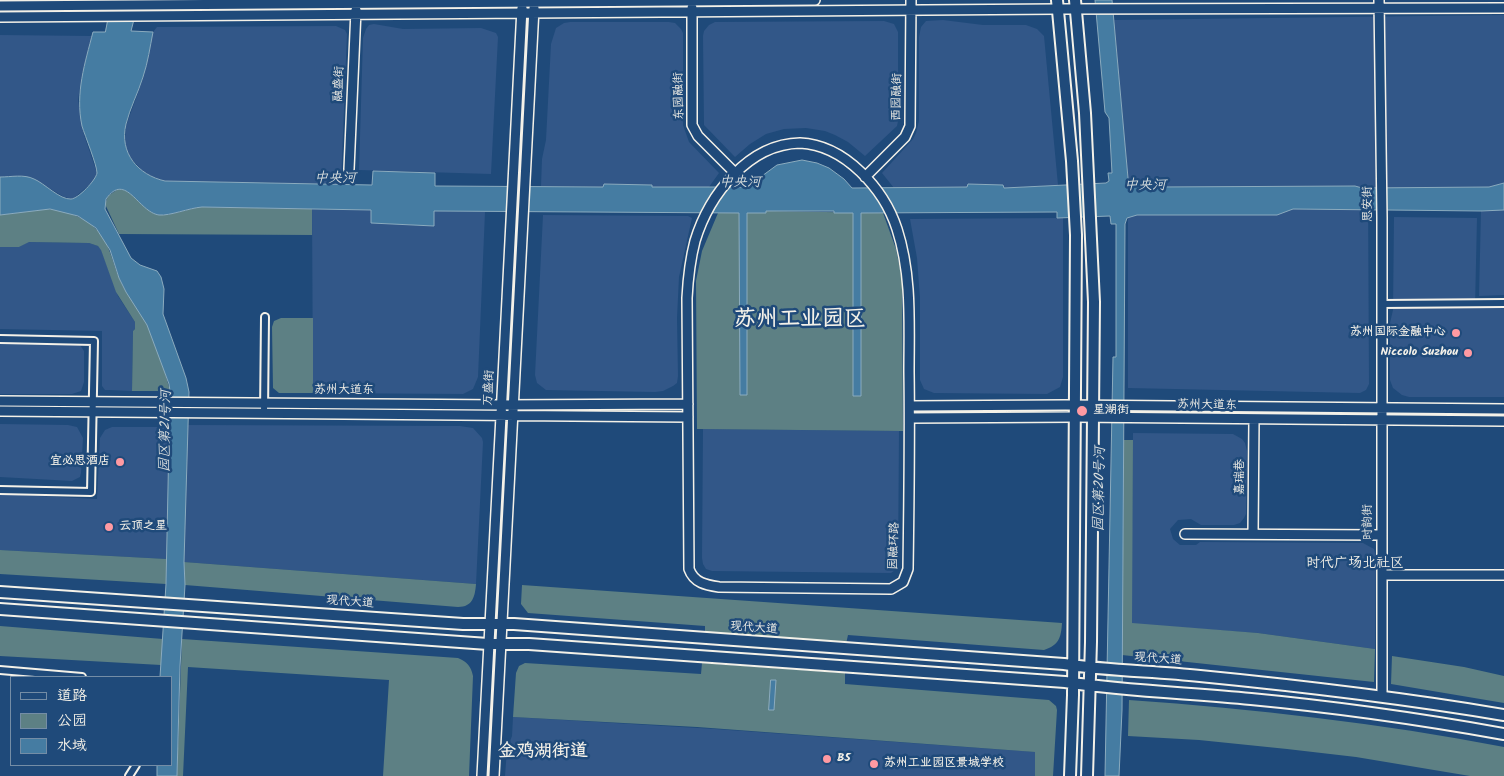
<!DOCTYPE html>
<html>
<head>
<meta charset="utf-8">
<style>
	body { margin:0 }
	#map { position:relative; width:1504px; height:776px; overflow:hidden; background:#1f4a7a; font-family:Kalam,"LXGW WenKai TC",sans-serif }
	canvas { display:block }
	.legend { position:absolute; left:10px; top:676px; width:162px; height:90px; box-sizing:border-box; background:#1f4a7a; border:1px solid #748da6; margin:0; padding:6px 9px; list-style:none; font-size:15px; color:#f4f1e8 }
	.legend li { display:flex; align-items:center; gap:10px; height:25px }
	.legend b { width:25px; border:1px solid #748da6 }
</style>
</head>
<body>
<div id="map">
<canvas width="1504" height="776"></canvas>
<ul class="legend">
<li><b style="height:6px;background:#1f4a7a"></b>道路</li>
<li><b style="height:14px;background:#5d8084"></b>公园</li>
<li><b style="height:14px;background:#457ca2"></b>水域</li>
</ul>
</div>
<script>
const g = document.querySelector('canvas').getContext('2d');
g.lineJoin = 'round';
function fillPath(path, color) { g.fillStyle = color; g.fill(path, 'evenodd'); }
function trace(path, color, width, dash) { g.strokeStyle = color; g.lineWidth = width; g.lineCap = dash ? 'butt' : 'round'; g.setLineDash(dash || []); g.stroke(path); }
function drawText(font, color, halo, rows, align = 'center') {
  g.font = font + ' Kalam,"LXGW WenKai TC",sans-serif'; g.lineWidth = 5; g.setLineDash([]); g.textBaseline = 'middle'; g.strokeStyle = halo; g.fillStyle = color; for (const [text, x, y, turn = 0] of rows) {
    g.save(); g.translate(x, y); g.rotate((+turn || 0) * Math.PI / 180); g.textAlign = isNaN(turn) ? turn : align; if (halo) g.strokeText(text, 0, 0); g.fillText(text, 0, 0); g.restore();
  }
}
const built = new Path2D(`
	M 1504,15 L 1504,183 L 1489,187 L 1368,188 L 1369,384 L 1366,390 L 1360,393 L 1128,388 L 1128,178 L 1114,20 Z
	M 943,20 L 983,25 L 1026,25 L 1037,29 L 1044,36 L 1058,185 L 1004,188 L 968,185 L 968,187 L 894,188 L 882,173 L 913,139 L 916,133 L 919,121 L 919,37 L 921,27 L 926,21 Z
	M 884,21 L 894,24 L 898,32 L 898,121 L 897,126 L 865,156 L 848,142 L 835,135 L 825,131 L 806,128 L 784,129 L 766,134 L 750,144 L 735,157 L 704,125 L 703,36 L 704,31 L 709,25 L 715,22 Z
	M 570,22 L 669,22 L 675,23 L 681,29 L 683,33 L 683,125 L 689,142 L 719,173 L 709,187 L 652,187 L 652,185 L 604,184 L 603,187 L 541,186 L 542,159 L 546,140 L 551,44 L 556,28 L 564,23 Z
	M 374,24 L 403,29 L 481,28 L 496,33 L 498,37 L 491,174 L 359,170 L 363,38 L 366,29 L 369,25 Z
	M 336,26 L 345,30 L 347,34 L 341,184 L 167,181 L 153,178 L 143,172 L 130,157 L 125,144 L 126,126 L 144,76 L 153,32 L 157,27 Z
	M 0,35 L 92,36 L 82,75 L 78,100 L 84,135 L 97,173 L 95,179 L 89,185 L 73,199 L 64,197 L 32,178 L 21,176 L 0,177 Z
	M 312,209 L 371,210 L 371,223 L 433,226 L 434,211 L 485,212 L 478,377 L 473,389 L 463,394 L 313,393 Z
	M 1489,210 L 1504,210 L 1504,295 L 1479,296 L 1481,211 Z
	M 543,215 L 688,216 L 692,218 L 679,277 L 677,318 L 678,376 L 677,383 L 673,386 L 663,391 L 655,392 L 546,390 L 537,383 L 535,375 Z
	M 1394,217 L 1477,218 L 1475,308 L 1504,308 L 1504,397 L 1409,397 L 1402,395 L 1393,388 L 1390,380 L 1390,323 L 1393,310 Z
	M 1063,218 L 1063,377 L 1060,387 L 1047,394 L 934,393 L 924,389 L 920,380 L 920,298 L 917,258 L 910,219 Z
	M 28,242 L 89,243 L 98,246 L 101,249 L 118,296 L 135,322 L 135,329 L 133,331 L 132,391 L 109,390 L 105,390 L 102,386 L 102,331 L 0,329 L 0,247 L 19,247 Z
	M 0,344 L 80,345 L 84,351 L 84,382 L 81,391 L 72,394 L 0,394 Z
	M 0,424 L 68,425 L 77,427 L 83,438 L 81,473 L 80,477 L 72,481 L 0,477 Z
	M 188,425 L 460,426 L 473,428 L 482,438 L 483,442 L 476,584 L 184,562 Z
	M 112,427 L 170,427 L 167,559 L 0,550 L 0,494 L 97,499 L 100,438 L 105,430 Z
	M 703,429 L 899,431 L 898,568 L 891,573 L 712,571 L 706,569 L 703,564 L 702,558 Z
	M 1133,433 L 1233,434 L 1242,439 L 1245,443 L 1247,451 L 1246,514 L 1244,518 L 1240,523 L 1234,525 L 1201,525 L 1191,519 L 1178,520 L 1170,529 L 1173,539 L 1180,545 L 1196,545 L 1200,542 L 1363,543 L 1374,549 L 1376,556 L 1375,649 L 1258,633 L 1131,624 Z
	M 513,717 L 715,729 L 1036,752 L 1035,776 L 505,776 L 507,749 L 512,736 Z`);
const green = new Path2D(`
	M 118,189 C 134,188 142,212 160,215 C 171,216 189,208 202,207 L 312,209 L 312,235 L 119,234 L 105,204 L 108,196 Z
	M 46,209 C 63,210 83,216 95,228 C 110,242 112,262 120,280 C 126,295 138,307 146,322 C 157,343 164,368 170,391 L 132,391 L 133,331 L 135,329 L 135,322 L 116,292 L 101,250 L 98,246 L 89,243 L 29,242 L 19,247 L 0,247 L 0,215 Z
	M 766,211 L 883,213 L 896,249 L 902,279 L 903,431 L 697,429 L 696,281 L 702,251 L 718,213 L 765,213 Z
	M 281,318 L 313,318 L 313,393 L 279,393 L 273,388 L 272,327 L 274,321 Z
	M 1124,440 L 1133,440 L 1132,623 L 1258,633 L 1375,649 L 1374,682 L 1122,655 Z
	M 0,550 L 167,559 L 166,584 L 0,574 Z
	M 184,562 L 476,584 C 475,596 473,607 458,607 L 185,585 Z
	M 522,585 L 1062,623 C 1061,638 1059,645 1044,650 L 848,635 L 846,644 L 705,633 L 705,626 L 528,613 L 521,604 Z
	M 0,626 L 163,639 L 161,665 L 0,656 Z
	M 182,639 L 458,658 C 467,662 471,666 473,676 L 469,776 L 383,776 L 389,680 L 188,667 L 183,776 L 177,776 Z
	M 1392,656 L 1464,667 L 1504,676 L 1504,703 L 1391,684 Z
	M 525,663 L 701,674 L 702,663 L 845,673 L 845,684 L 1049,700 L 1056,706 L 1057,710 L 1053,776 L 1035,776 L 1035,752 L 697,727 L 513,717 L 516,673 L 519,666 Z
	M 1129,700 C 1255,709 1380,723 1504,747 L 1504,776 L 1470,776 L 1356,757 L 1287,749 L 1199,740 L 1128,736 Z`);
const water = new Path2D(`
	M 112,0 L 139,0 L 131,31 L 153,32 C 150,47 148,62 143,77 C 138,93 130,108 126,124 C 119,153 138,175 165,181 L 372,185 L 373,171 L 435,173 L 435,186 L 603,187 L 604,184 L 652,185 L 652,187 L 747,187 L 777,165 L 802,160 L 817,163 L 829,168 L 844,179 L 852,188 L 967,187 L 968,184 L 1003,185 L 1004,188 L 1106,183 L 1109,181 L 1108,173 L 1112,173 L 1109,118 L 1105,112 L 1095,0 L 1112,0 L 1128,178 L 1132,183 L 1156,187 L 1355,186 L 1362,188 L 1489,187 L 1504,183 L 1504,210 L 1481,211 L 1293,209 L 1277,215 L 1137,215 L 1127,218 L 1125,224 L 1122,710 L 1119,776 L 1105,776 L 1113,357 L 1116,357 L 1116,224 L 1111,224 L 1110,216 L 1057,218 L 1057,212 L 861,213 L 861,396 L 853,396 L 853,213 L 834,213 L 834,211 L 766,211 L 766,213 L 747,213 L 747,395 L 740,395 L 739,213 L 434,211 L 434,226 L 371,223 L 371,210 L 202,207 C 189,208 170,216 159,215 C 138,212 126,171 106,199 L 105,209 L 131,258 L 140,265 L 157,271 L 161,277 L 164,289 L 163,314 L 186,378 L 189,392 L 184,562 L 185,585 L 180,666 L 177,776 L 157,776 L 157,765 L 171,765 L 171,677 L 160,677 L 166,584 L 170,391 L 169,384 L 147,325 L 126,292 L 119,278 L 110,250 L 96,228 L 78,216 L 50,209 L 0,215 L 0,177 C 11,177 24,174 34,179 C 44,183 60,200 71,199 C 78,199 96,180 97,173 C 97,165 85,136 82,126 C 75,93 85,63 93,32 L 105,32 Z
	M 771,680 L 776,680 L 774,710 L 769,710 Z`);
const street = new Path2D(`
	M 1382,304 L 1504,303
	M 0,339 L 94,341 L 91,492 L 0,490
	M 264,413 L 265,317
	M 0,670 L 82,677
	M 129,776 L 136,765`);
const secondary = new Path2D(`
	M 1379,0 L 1382,217 L 1382,696
	M 0,6 L 815,0
	M 692,8 L 692,125 L 698,136 L 735,173
	M 0,17 L 1058,9 L 1504,8
	M 800,143 C 845,145 884,189 897,229 C 912,275 909,324 909,372 C 910,438 909,503 908,569 L 903,582 L 891,589 L 719,587 C 706,585 694,583 689,569 L 687,298 C 688,279 690,260 695,241 C 709,195 748,144 800,143 Z
	M 349,169 L 356,10
	M 865,177 L 905,137 L 910,126 L 911,0
	M 0,401 L 501,405 L 688,404
	M 910,406 L 1065,405 L 1504,409
	M 0,411 L 688,417
	M 910,418 L 1075,417 L 1504,421
	M 1185,534 L 1382,535
	M 1253,534 L 1254,419
	M 1383,575 L 1504,575
	M 482,776 C 494,520 511,264 522,8
	M 494,776 L 534,8`);
const primary = new Path2D(`
	M 1057,0 L 1072,161 L 1076,235 L 1073,695 L 1070,776
	M 1075,0 L 1085,113 L 1094,302 L 1091,642 L 1087,776
	M 0,592 L 463,624 L 514,624 L 1064,664 C 1109,671 1155,671 1200,676 C 1302,686 1403,698 1504,715
	M 0,609 L 488,644 L 529,644 L 1065,682 C 1127,691 1189,693 1251,699 C 1336,707 1420,719 1504,734`);
const markers = [
	[1456,333,5,"#ff9aa2"],
	[1468,353,5,"#ff9aa2"],
	[1082,411,6,"#ff9aa2"],
	[120,462,5,"#ff9aa2"],
	[109,527,5,"#ff9aa2"],
	[827,759,5,"#ff9aa2"],
	[874,764,5,"#ff9aa2"]
];
const streetNames = [
	["融盛街",340,84,-88],
	["东园融街",680,96,-91],
	["西园融街",898,97,-89],
	["思安街",1369,204,-91],
	["万盛街",490,388,-87],
	["苏州大道东",344,391],
	["苏州大道东",1207,406,1],
	["嘉瑞巷",1241,477,-90],
	["时韵街",1369,522,-91],
	["园融环路",895,546,-88],
	["现代大道",350,603,4],
	["现代大道",754,629,4],
	["现代大道",1158,660,4]
];
const poiNames = [
	["苏州国际金融中心",1446,333,"right"],
	["Niccolo Suzhou",1458,353,"right"],
	["星湖街",1093,411],
	["宜必思酒店",110,462,"right"],
	["云顶之星",119,527],
	["B5",837,759],
	["苏州工业园区景城学校",884,764]
];
const waterNames = [
	["中央河",335,180],
	["中央河",740,184],
	["中央河",1145,187],
	["园区第21号河",167,431,-89],
	["园区第20号河",1101,489,-89]
];
const neighbourhoodNames = [
	["时代广场北社区",1355,565]
];
const districtNames = [
	["金鸡湖街道",543,753]
];
const townNames = [
	["苏州工业园区",800,321]
];
fillPath(built, '#325788');
fillPath(green, '#5d8084');
fillPath(water, '#457ca2');
trace(water, '#8babbe', 1);
trace(street, '#f4f1e8', 10);
trace(secondary, '#f4f1e8', 12);
trace(primary, '#f4f1e8', 14);
trace(street, '#1f4a7a', 6);
trace(secondary, '#1f4a7a', 9);
trace(primary, '#1f4a7a', 10);
for (const [x, y, r, color] of markers) { const dot = new Path2D(); dot.arc(x, y, r, 0, 2 * Math.PI); g.fillStyle = color; g.fill(dot); trace(dot, '#1f4a7a', 2); }
drawText('12px', '#f4f1e8', '#1f4a7a', streetNames);
drawText('bold 12px', '#f4f1e8', '#1f4a7a', poiNames, 'left');
drawText('italic 14px', '#dadfde', '#1f4a7a', waterNames);
drawText('14px', '#f4f1e8', '#1f4a7a', neighbourhoodNames);
drawText('bold 18px', '#f4f1e8', '#1f4a7a', districtNames);
drawText('bold 22px', '#f4f1e8', '#1f4a7a', townNames);
</script>
</body>
</html>
